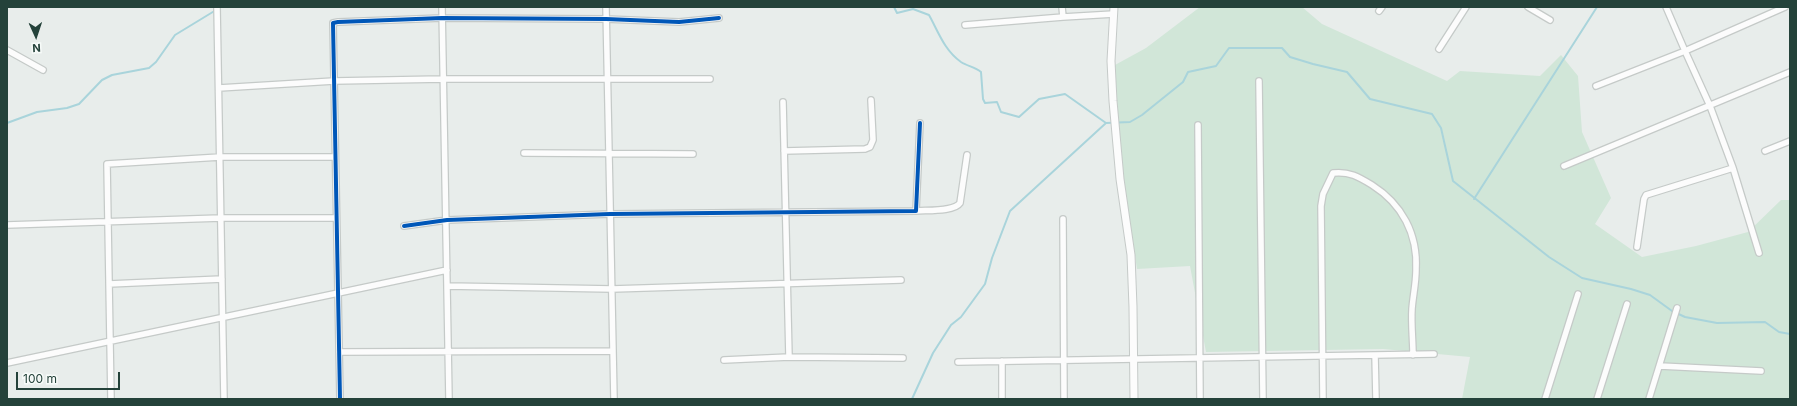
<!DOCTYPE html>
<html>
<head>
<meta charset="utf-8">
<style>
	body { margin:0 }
	#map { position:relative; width:1797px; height:406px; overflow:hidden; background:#e8edeb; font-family:Inter,sans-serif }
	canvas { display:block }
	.frame { position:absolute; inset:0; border:8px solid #24423a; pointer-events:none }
	.north { position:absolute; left:16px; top:16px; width:40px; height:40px; -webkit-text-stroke:3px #f7fbf9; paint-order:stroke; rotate:177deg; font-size:11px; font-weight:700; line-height:16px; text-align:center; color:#24423a }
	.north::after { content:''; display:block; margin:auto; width:14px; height:18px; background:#24423a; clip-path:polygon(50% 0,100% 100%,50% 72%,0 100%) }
	.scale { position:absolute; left:16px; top:372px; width:104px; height:18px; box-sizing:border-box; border:2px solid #24423a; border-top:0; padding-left:5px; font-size:12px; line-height:14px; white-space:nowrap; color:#24423a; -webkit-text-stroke:3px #f7fbf9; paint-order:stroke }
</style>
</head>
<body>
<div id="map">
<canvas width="1797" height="406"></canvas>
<div class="frame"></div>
<div class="north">N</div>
<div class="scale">100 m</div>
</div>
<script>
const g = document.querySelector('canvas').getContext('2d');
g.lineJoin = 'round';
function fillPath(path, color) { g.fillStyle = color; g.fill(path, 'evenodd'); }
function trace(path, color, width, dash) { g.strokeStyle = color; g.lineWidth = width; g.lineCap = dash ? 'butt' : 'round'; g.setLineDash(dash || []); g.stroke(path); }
const green = new Path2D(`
	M 1200,7 L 1302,7 L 1322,24 L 1447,81 L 1460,71 L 1540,76 L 1561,55 L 1578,76 L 1582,132 L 1611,198 L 1595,224 L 1642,257 L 1696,246 L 1748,232 L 1781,200 L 1790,200 L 1790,399 L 1462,399 L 1470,357 L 1383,349 L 1206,352 L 1190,266 L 1137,269 L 1120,154 L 1115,65 L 1146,48 Z`);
const stream = new Path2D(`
	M 894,7 L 897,13 L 913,9 L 929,15 C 938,31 944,50 961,62 C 967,66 975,67 981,72 L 983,99 L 985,103 L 997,102 L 1001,112 L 1019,117 L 1039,99 L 1065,94 L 1106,123 L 1130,122 L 1142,115 L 1183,82 L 1188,72 L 1216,66 L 1229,48 L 1282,48 L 1290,57 L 1313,64 L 1347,72 L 1370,99 L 1432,114 L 1441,128 L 1453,181 L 1549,257 L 1582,278 L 1631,289 L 1650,295 L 1672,311 L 1685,317 L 1717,323 L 1765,322 L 1779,332 L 1790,334
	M 7,123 L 37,112 L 67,108 L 79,104 L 102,80 L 112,75 L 149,68 L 156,62 L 175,35 L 221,7
	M 1474,199 L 1597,7
	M 912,399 L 933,353 L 951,325 L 961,317 L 985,284 L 992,258 L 1010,211 L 1106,123`);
const minor = new Path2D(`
	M 217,7 L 224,399
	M 442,7 L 449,399
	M 606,7 L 614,399
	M 1062,7 L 1063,17
	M 1528,7 L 1550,20
	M 1379,11 L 1382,7
	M 965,25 L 1063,17 L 1114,14
	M 1439,49 L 1466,7
	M 7,50 L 43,70
	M 1259,81 L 1263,399
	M 1596,86 L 1685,51 L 1666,7
	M 219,88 L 334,81 L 443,79 L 710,79
	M 783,102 L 789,357
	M 1198,125 L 1200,399
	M 784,151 L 865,149 L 870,147 L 873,140 L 871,100
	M 1765,151 L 1790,141
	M 524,153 L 693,154
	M 1564,166 L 1790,72
	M 916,211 C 927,210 954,212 960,203 L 967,155
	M 1063,219 L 1064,399
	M 7,225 L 221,218 L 336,218
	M 404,226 L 447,220 L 610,214 L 916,211 L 920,123
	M 1637,247 L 1644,199 L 1646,195 L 1733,168
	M 1759,253 L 1733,168 L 1710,106 L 1685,51 L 1785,7
	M 109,284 L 222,279
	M 447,286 L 612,289 L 901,280
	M 339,352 L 613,351
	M 1375,355 L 1376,399
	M 724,360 L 789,357 L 903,358
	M 958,362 L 1434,354
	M 7,363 L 447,270
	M 1660,366 L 1761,371
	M 111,399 L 107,164 L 220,157 L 335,157
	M 340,399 L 333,23 L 338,22 L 442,18 L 606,19 L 679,22 L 719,18
	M 1002,399 L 1002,361
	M 1323,399 L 1321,206 L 1323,194 L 1333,173 C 1349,171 1359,177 1372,185 C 1402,204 1418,234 1416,270 C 1416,283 1413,296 1412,309 C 1411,324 1413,340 1413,355
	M 1545,399 L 1578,294
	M 1597,399 L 1627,304
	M 1649,399 L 1677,308`);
const tertiary = new Path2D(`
	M 1114,7 L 1111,61 L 1113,101 L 1120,179 L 1131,255 L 1133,307 L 1134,399`);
const cycleway = new Path2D(`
	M 404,226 L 447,220 L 610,214 L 916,211 L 920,123
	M 340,399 L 333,23 L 338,22 L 442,18 L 606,19 L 679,22 L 719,18`);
fillPath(green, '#d1e6d8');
trace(stream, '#a9d4db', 2);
trace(minor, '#c5cac8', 8);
trace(tertiary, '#c5cac8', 9);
trace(minor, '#fcfcfc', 5.5);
trace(tertiary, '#fcfcfc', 7);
trace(cycleway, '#0057b8', 4);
</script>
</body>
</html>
